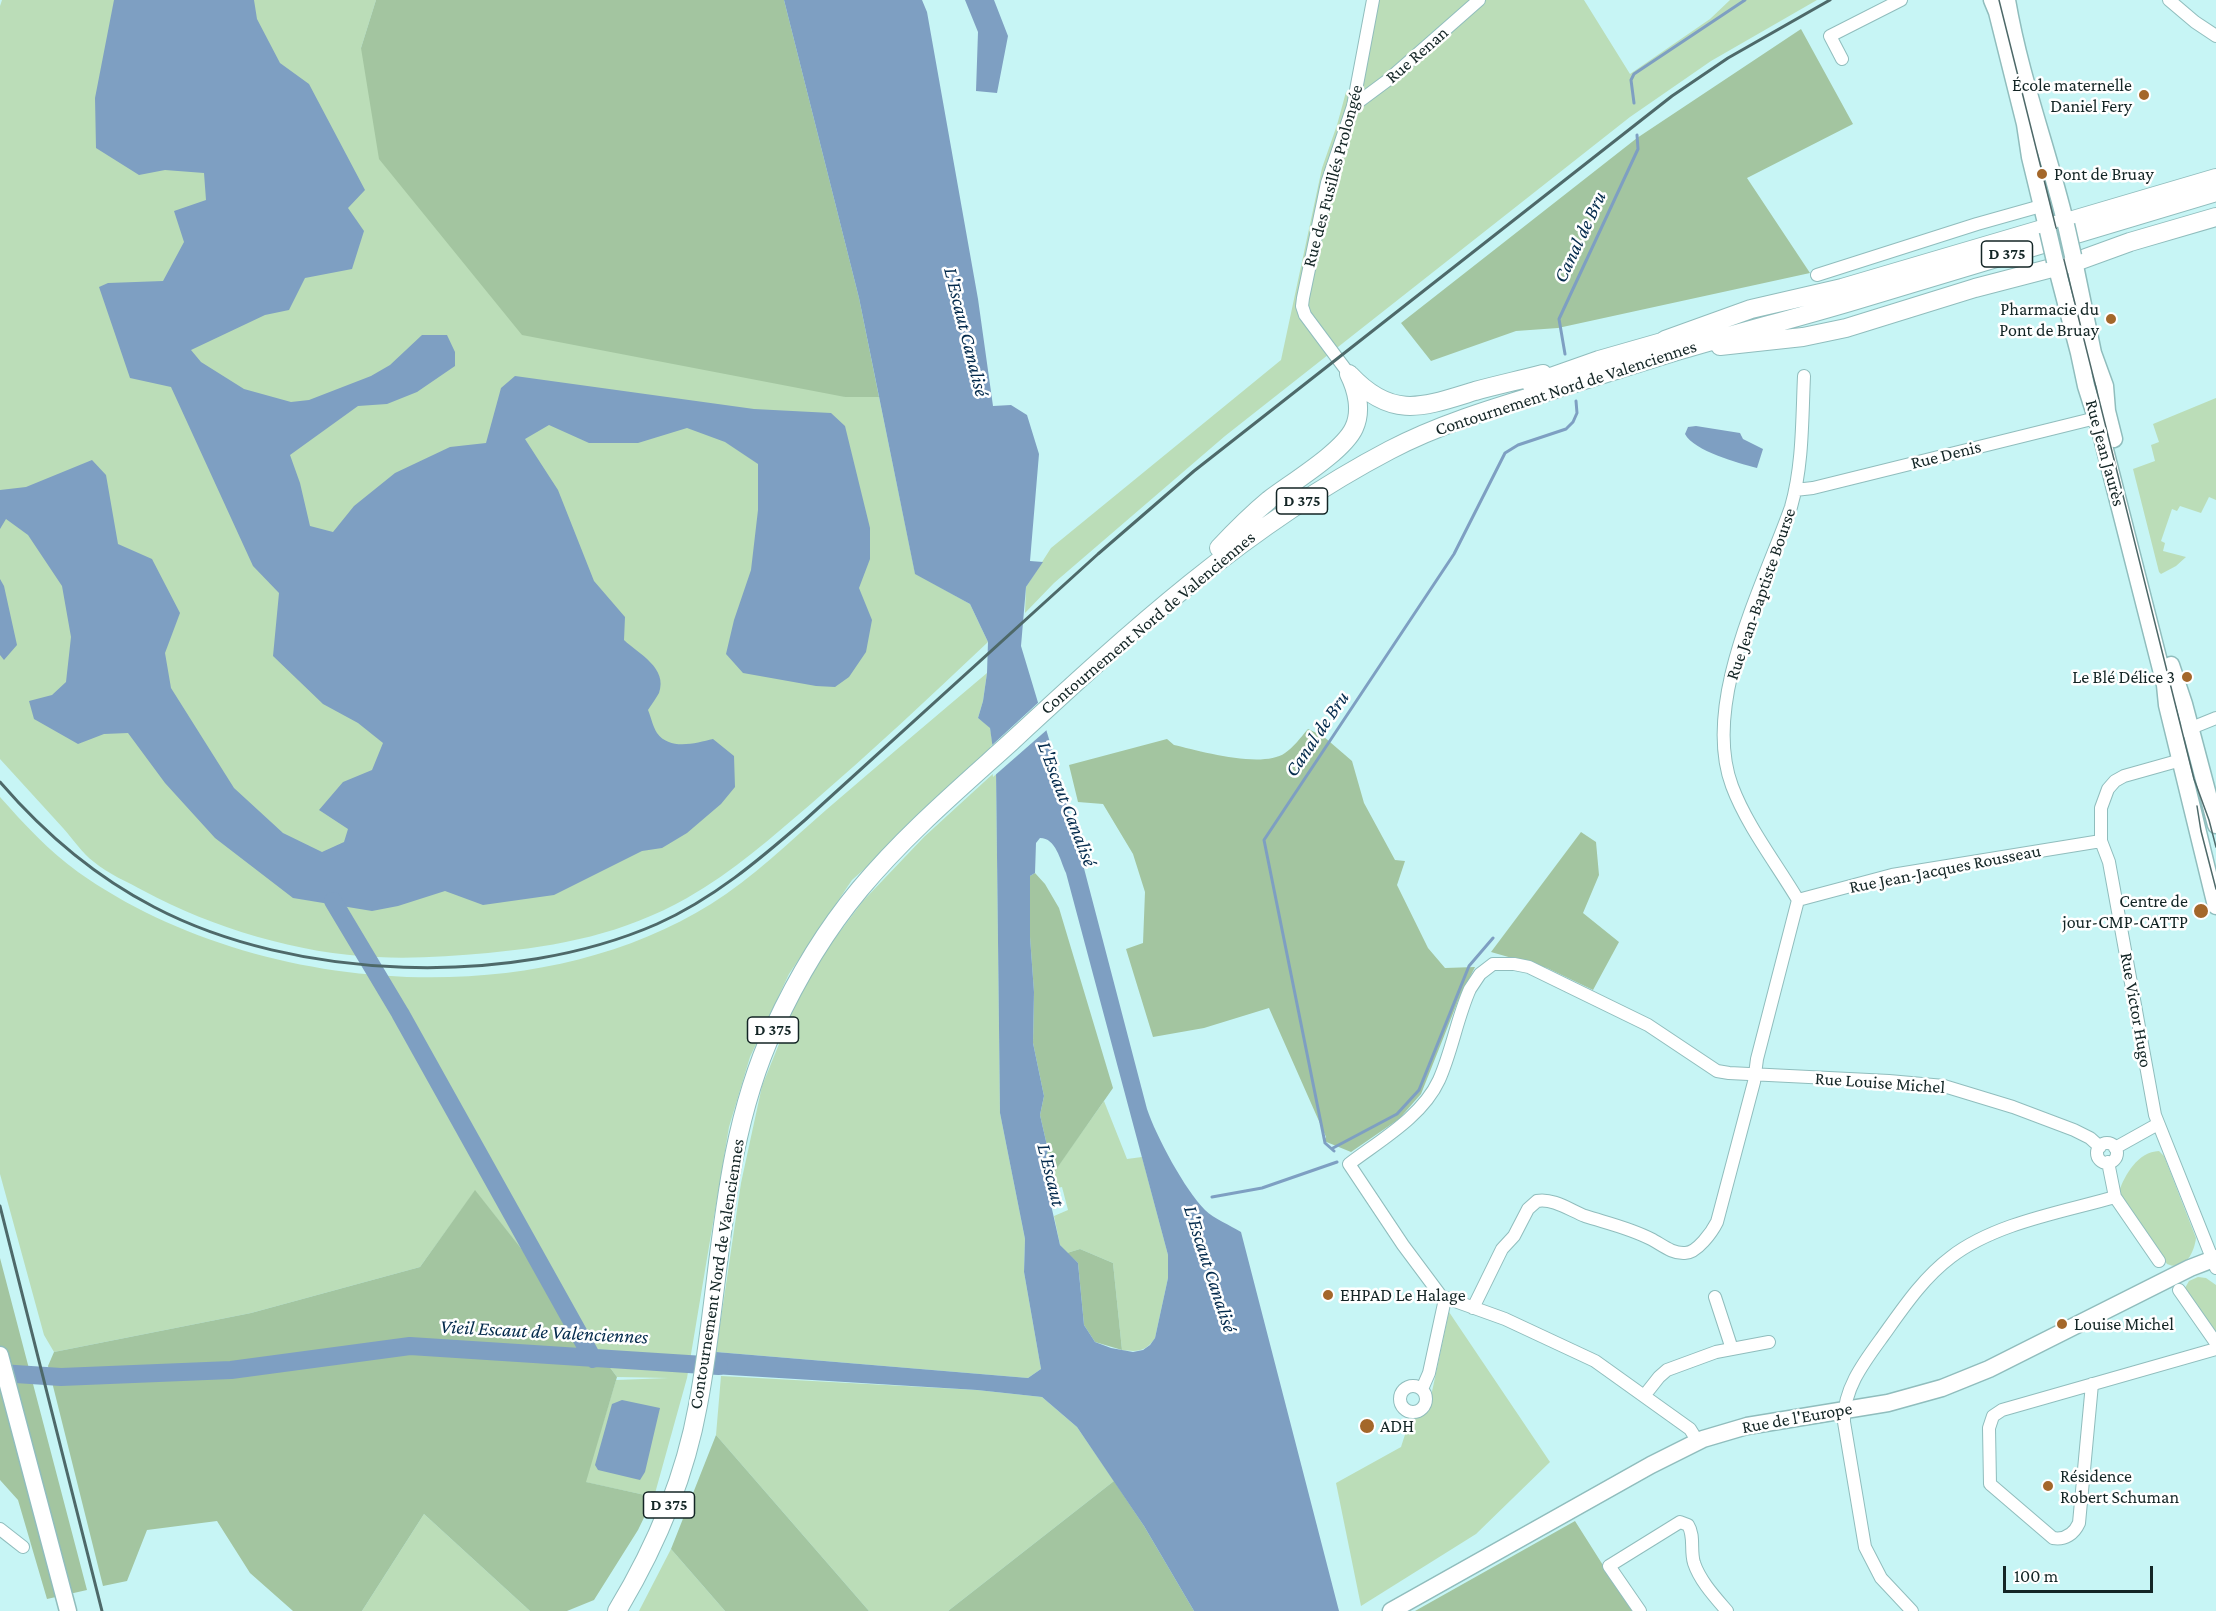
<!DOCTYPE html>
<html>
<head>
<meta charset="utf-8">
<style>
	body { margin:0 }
	#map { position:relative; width:2216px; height:1611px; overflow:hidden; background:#c7f5f5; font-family:"Crimson Pro",serif }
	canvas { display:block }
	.scale { position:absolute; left:2003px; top:1566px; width:150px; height:27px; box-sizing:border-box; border:3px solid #132525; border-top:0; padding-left:8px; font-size:18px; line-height:21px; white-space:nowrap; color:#132525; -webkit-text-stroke:4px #fff; paint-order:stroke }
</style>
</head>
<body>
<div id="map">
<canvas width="2216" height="1611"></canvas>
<div class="scale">100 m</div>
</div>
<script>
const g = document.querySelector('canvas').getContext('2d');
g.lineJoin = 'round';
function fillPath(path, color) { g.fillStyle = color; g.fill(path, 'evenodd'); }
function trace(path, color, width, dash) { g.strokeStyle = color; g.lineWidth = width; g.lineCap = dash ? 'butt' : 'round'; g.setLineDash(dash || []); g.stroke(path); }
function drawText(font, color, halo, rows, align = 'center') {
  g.font = font + ' "Crimson Pro",serif'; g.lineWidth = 5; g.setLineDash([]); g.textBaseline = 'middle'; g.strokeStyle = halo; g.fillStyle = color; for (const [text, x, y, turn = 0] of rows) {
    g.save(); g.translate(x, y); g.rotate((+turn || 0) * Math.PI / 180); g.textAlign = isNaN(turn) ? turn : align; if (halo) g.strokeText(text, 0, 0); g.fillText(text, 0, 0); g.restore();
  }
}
const green = new Path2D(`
	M 2,0 L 376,0 L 361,48 L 845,397 L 879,397 L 915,573 L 970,604 L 988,642 C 930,697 872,751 812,803 C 772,837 733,872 687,898 C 623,934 560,946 488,953 C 451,956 414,959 377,957 C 300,954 212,928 144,891 C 128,882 108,874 94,862 C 82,853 73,839 63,828 C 42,805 21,782 0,759 L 0,6 Z
	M 1379,0 L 1584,0 L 1630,74 L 1710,19 L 1730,0 L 1817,0 L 1711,61 L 1630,117 L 1225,436 L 1054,583 L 1025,613 L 1026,587 L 1051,548 L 1281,360 L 1322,168 L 1337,125 L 1346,92 L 1361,84 Z
	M 2216,398 L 2216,500 L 2209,497 L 2201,513 L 2180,506 L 2177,511 L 2172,509 L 2161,541 L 2165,543 L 2163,551 L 2186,557 L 2176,566 L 2161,574 L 2159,572 L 2133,469 L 2155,461 L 2151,445 L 2159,442 L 2153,424 Z
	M 987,673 L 983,701 L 978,718 L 990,727 L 994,754 L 852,880 L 789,974 L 750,1057 L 729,1127 L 687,1378 L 654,1497 L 585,1482 L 616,1380 L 669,1378 L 617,1377 L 535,1266 L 475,1191 L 420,1267 L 251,1313 L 54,1352 L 44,1335 L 0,1174 L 0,797 C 24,824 49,851 78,872 C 250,994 530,1017 711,904 C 753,878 789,842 826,810 C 879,764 933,719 987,673 Z
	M 996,771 L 1000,1113 L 1025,1239 L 1024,1272 L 1041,1369 L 1028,1378 L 716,1352 L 741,1183 L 762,1086 L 796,1002 L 826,950 L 863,901 L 924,837 Z
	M 1104,1101 L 1127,1159 L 1142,1157 L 1168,1255 L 1168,1278 L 1155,1338 C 1146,1352 1137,1352 1122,1350 L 1113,1263 L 1080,1249 L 1067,1253 L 1060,1245 L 1054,1216 L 1068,1210 L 1062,1187 L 1048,1190 L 1043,1169 L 1055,1170 Z
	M 2159,1151 L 2164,1156 L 2196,1238 C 2194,1253 2185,1272 2167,1264 L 2119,1192 C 2125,1174 2138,1152 2159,1151 Z
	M 2198,1277 L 2206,1278 L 2216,1285 L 2216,1335 L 2185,1288 L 2189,1281 Z
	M 1449,1312 L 1550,1462 L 1476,1534 L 1361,1606 L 1336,1483 L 1401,1447 L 1409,1422 L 1426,1412 L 1430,1401 Z
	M 721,1376 L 977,1390 L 1042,1397 L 1077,1427 L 1114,1481 L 948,1611 L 869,1611 L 716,1435 Z
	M 424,1514 L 530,1611 L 362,1611 Z
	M 671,1549 L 725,1611 L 639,1611 Z`);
const forest = new Path2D(`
	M 376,0 L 784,0 L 859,298 L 879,397 L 845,397 L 522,335 L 379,159 L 361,48 Z
	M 1801,29 L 1853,124 L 1747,178 L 1810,273 L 1558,328 L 1516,331 L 1431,361 L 1401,323 L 1637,138 Z
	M 1308,729 L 1323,736 L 1352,761 L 1364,803 L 1395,860 L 1405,861 L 1397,885 L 1428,948 L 1445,968 L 1475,967 L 1458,1001 L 1421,1094 L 1399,1119 L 1351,1152 L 1324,1141 L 1326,1137 L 1269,1008 L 1204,1028 L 1153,1037 L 1126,949 L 1143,943 L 1145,892 L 1133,854 L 1103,804 L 1078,802 L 1069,765 L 1167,739 L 1174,745 C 1200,751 1262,769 1285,753 C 1293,748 1301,737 1308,729 Z
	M 1581,832 L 1596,842 L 1599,875 L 1583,913 L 1619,942 L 1593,990 L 1547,968 L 1491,952 Z
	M 1035,873 L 1045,884 L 1059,908 L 1113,1088 L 1055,1171 L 1043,1169 L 1048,1150 L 1040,1115 L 1044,1096 L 1033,1043 L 1034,992 L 1030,937 L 1030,876 Z
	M 475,1190 L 535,1266 L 617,1377 L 586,1482 L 654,1497 L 638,1530 L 594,1600 L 567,1611 L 530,1611 L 424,1514 L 362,1611 L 293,1611 L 250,1573 L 217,1521 L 147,1530 L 127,1581 L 103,1586 L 48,1366 L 54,1352 L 251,1313 L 420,1267 Z
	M 1080,1249 L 1113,1263 L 1122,1350 L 1095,1342 L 1084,1325 L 1078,1263 L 1067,1253 Z
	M 0,1258 L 87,1590 L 47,1599 L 18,1500 L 0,1480 Z
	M 716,1435 L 869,1611 L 725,1611 L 671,1549 Z
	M 1114,1481 L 1144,1526 L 1194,1611 L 948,1611 Z
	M 1575,1521 L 1632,1611 L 1415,1611 Z`);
const water = new Path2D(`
	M 114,0 L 254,0 L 257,19 L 280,63 L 309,84 L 365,190 L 348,208 L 364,231 L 352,269 L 305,278 L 289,310 L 265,315 L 191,350 L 201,362 L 244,389 L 291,402 L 309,400 L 371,376 L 390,365 L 422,335 L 447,335 L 455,352 L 455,366 L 417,392 L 387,404 L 358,406 L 290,455 L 300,483 L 310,526 L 333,532 L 354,506 L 395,473 L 450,447 L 486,443 L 501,388 L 515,376 L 754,409 L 831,413 L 845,426 L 870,528 L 870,559 L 859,588 L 872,620 L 866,652 L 849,677 L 835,687 L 816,686 L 743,673 L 726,654 L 734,620 L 751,570 L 758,510 L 758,464 L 725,442 L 687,428 L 638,443 L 589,443 L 549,425 L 525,439 L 558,490 L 594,581 L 625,617 L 624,640 C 639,654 668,668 659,693 C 656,698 652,704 648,710 C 651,717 653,727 657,733 C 670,751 696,743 713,739 L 734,756 L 735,787 L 721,804 L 687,833 L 662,848 L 642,851 L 554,895 L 483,905 L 445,891 L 398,906 L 372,911 L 293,898 L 215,838 L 165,783 L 128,733 L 104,734 L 78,744 L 34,719 L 29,701 L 52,695 L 66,682 L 71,637 L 62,586 L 28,535 L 6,519 L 0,529 L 0,490 L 26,487 L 92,460 L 106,475 L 118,544 L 152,559 L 180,613 L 165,653 L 171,688 L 234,788 L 283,833 L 322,852 L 344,842 L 348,829 L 319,810 L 343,782 L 372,770 L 383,743 L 358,723 L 323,704 L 273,656 L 279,593 L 253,566 L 171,387 L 130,378 L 99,287 L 108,283 L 163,281 L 184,242 L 174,211 L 206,200 L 204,173 L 165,170 L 139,175 L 96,148 L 95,98 Z
	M 784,0 L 922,0 L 927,12 L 978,299 L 993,406 L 1011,405 L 1027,415 L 1039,454 L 1030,561 L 1043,562 L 1026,587 L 1021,646 L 1058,769 L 1147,1109 C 1156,1136 1185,1190 1205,1210 C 1214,1219 1230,1225 1241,1232 L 1339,1611 L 1194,1611 L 1144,1526 L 1077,1427 L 1042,1397 L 977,1390 L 713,1374 L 716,1352 L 1028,1378 L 1041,1369 L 1024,1272 L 1025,1239 L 1000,1113 L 996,771 L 990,728 L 978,718 L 983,701 L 987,673 L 988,642 L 970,604 L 915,574 L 859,298 ZM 1040,838 C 1056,838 1060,860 1066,873 L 1168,1255 L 1168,1278 L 1155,1338 L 1150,1345 L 1143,1350 L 1133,1352 L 1111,1348 L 1095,1342 L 1084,1325 L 1078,1263 L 1060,1245 L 1043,1169 L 1048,1150 L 1040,1115 L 1044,1096 L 1033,1043 L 1034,992 L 1030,937 L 1030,876 L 1035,873 L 1036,843 Z
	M 965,0 L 994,0 L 1008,36 L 997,93 L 976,91 L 978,32 Z
	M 1696,426 L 1740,433 L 1743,439 L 1763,449 L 1757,468 C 1738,463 1694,451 1685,434 L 1688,427 Z
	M 0,579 L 4,586 L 17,645 L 4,660 L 0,655 Z
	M 622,1400 L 660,1408 L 645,1472 L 640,1480 L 598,1470 L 595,1465 L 612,1404 Z`);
const pier = new Path2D(`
	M 1041,700 L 1049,728 L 993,777 L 990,747 Z`);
const stream = new Path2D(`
	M 1634,103 L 1631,80 L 1634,74 L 1745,0
	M 1565,354 L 1559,319 L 1638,149 L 1637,135
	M 1333,1148 L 1397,1114 L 1419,1090 L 1469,966 L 1493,938
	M 1334,1151 L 1325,1143 L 1264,840 L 1454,554 L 1505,453 L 1518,445 L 1566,429 L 1573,422 L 1577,413 L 1576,401
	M 1212,1197 L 1262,1188 L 1337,1162`);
const river = new Path2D(`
	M 333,901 L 400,1013 L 593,1359
	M 0,1373 L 61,1377 L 231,1370 L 410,1346 L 719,1366`);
const street = new Path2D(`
	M 2169,0 L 2195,22 L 2216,36
	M 1842,59 L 1830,36 L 1901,0
	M 1353,106 L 1388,80 L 1479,0
	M 1817,275 L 1977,224 L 2041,206
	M 1349,374 L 1305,315 L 1302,306 L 1303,298 L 1327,183 L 1353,106 L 1373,0
	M 1795,490 L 1813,488 L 2096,418
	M 2174,735 L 2216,718
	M 2181,760 L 2124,776 L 2115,781 L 2108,789 L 2101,808 L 2101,841 L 2109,862 L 2155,1115 L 2216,1268
	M 1798,900 C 1776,863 1747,826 1732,786 C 1701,703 1763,586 1791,507 C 1803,465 1802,419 1804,376
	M 1798,900 L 1892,875 L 2101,841
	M2097 1153a10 10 0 1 1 20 0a10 10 0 1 1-20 0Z
	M 2115,1148 L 2158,1124
	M 2108,1162 L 2115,1197 L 2159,1261
	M 2179,1290 L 2216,1343
	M 1715,1297 L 1732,1349
	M 1473,1308 L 1502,1249 L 1514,1236 L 1528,1209 L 1537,1201 C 1553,1198 1570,1210 1585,1216 C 1607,1223 1630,1228 1651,1239 C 1661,1244 1672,1254 1685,1253 C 1697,1253 1712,1232 1717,1222 L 1754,1082 L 1757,1059 L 1798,900
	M 2092,1384 L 2079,1523 C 2074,1534 2065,1540 2053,1538 L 1990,1484 L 1989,1428 L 1993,1416 L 2002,1410 L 2216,1349
	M1400 1399a13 13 0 1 1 26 0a13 13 0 1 1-26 0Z
	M 1422,1389 L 1429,1373 L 1445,1299
	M 1644,1396 L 1659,1377 L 1667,1370 L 1716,1352 L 1769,1342
	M 1698,1442 L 1690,1429 L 1595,1361 L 1505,1319 L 1441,1296 L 1403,1245 L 1349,1164 C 1379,1141 1422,1117 1439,1080 C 1452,1051 1457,1018 1470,989 L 1480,974 L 1493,964 L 1514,964 L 1529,967 L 1648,1025 L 1717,1071 L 1729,1073 L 1889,1081 L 1944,1086 L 2013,1107 L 2074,1130 L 2090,1138 L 2100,1147
	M 0,1529 L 23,1547
	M 1640,1611 L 1609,1566 L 1680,1522 L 1688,1525 C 1695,1536 1690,1550 1694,1563 C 1700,1581 1715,1597 1727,1611
	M 1912,1611 L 1881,1578 L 1865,1547 L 1844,1422 C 1843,1389 1864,1362 1883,1336 C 1903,1308 1923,1278 1951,1257 C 1995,1223 2063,1212 2115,1197`);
const secondary = new Path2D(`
	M 1992,0 L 1997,12 L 2025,124 L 2030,157 L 2048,231
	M 2007,0 C 2020,77 2048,150 2066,225
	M 2073,256 L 2093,353 L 2105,386 L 2107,411 L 2114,439
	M 2055,261 L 2079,353 L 2086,386 L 2100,430 L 2165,685 L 2167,705 L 2216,906
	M 2171,665 L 2184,704 L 2216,825
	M 0,1355 L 68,1611
	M 1391,1611 L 1651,1465 L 1703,1439 L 1747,1426 L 1888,1403 L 1942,1388 L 1989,1369 L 2190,1268 L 2216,1258`);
const primary = new Path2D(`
	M 1665,340 L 1751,309 L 1842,288 L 2216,178
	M 1720,346 L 1803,337 L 1846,328 L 1975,288 L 2075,262 L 2130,242 L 2216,217
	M 1350,375 C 1392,420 1423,407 1475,391 C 1497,385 1520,380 1543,374
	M 1531,384 L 1599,360 L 1676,338
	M 1219,548 C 1235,531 1251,515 1269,500 C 1291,483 1343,452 1354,428 C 1362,411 1357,390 1349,374
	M 617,1611 C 655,1548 685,1477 698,1405 C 722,1279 719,1147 774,1028 C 797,978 825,931 860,889 C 905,835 959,789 1011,742 C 1130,632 1245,526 1390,450 C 1438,425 1490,409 1543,393 C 1588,379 1632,365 1677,351 C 1737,333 1797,318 1857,300 C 1977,264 2096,228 2216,192`);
const tram = new Path2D(`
	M 1999,0 L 2194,779 L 2209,820 L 2216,847
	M 2197,806 L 2201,831 L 2216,889`);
const rail = new Path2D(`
	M 0,782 C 44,833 94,876 154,907 C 295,981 511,988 657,924 C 713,899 759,860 805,820 L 1098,554 L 1194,471 L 1672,96 L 1728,58 L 1830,0
	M 0,1206 L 102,1611`);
const secondaryBridge = new Path2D(`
	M 2066,225 L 2073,256
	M 2048,231 L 2055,261`);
const markers = [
	[2144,95,6,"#a4672a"],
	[2042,174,6,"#a4672a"],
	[2111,319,6,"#a4672a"],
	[2187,677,6,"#a4672a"],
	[2201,911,8,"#a4672a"],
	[1328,1295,6,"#a4672a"],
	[2062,1324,6,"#a4672a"],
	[1367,1426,8,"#a4672a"],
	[2048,1486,6,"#a4672a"]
];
const shields = [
	[2007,254,51],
	[1302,501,51],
	[773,1030,51],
	[669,1505,51]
];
const shieldNames = [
	["D 375",2007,254],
	["D 375",1302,501],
	["D 375",773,1030],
	["D 375",669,1505]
];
const streetNames = [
	["Rue Renan",1417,55,-41],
	["Rue des Fusillés Prolongée",1333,176,-75],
	["Contournement Nord de Valenciennes",1566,388,-18],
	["Rue Jean Jaurès",2105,453,75],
	["Rue Denis",1946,455,-14],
	["Rue Jean-Baptiste Bourse",1761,594,-71],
	["Contournement Nord de Valenciennes",1148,623,-40],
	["Rue Jean-Jacques Rousseau",1945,869,-11],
	["Rue Victor Hugo",2136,1010,80],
	["Rue Louise Michel",1880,1083,4],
	["Contournement Nord de Valenciennes",717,1274,-81],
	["Rue de l'Europe",1797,1418,-10]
];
const poiNames = [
	["École maternelle",2132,85,"right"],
	["Daniel Fery",2132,106,"right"],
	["Pont de Bruay",2054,174],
	["Pharmacie du",2099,309,"right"],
	["Pont de Bruay",2099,330,"right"],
	["Le Blé Délice 3",2175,677,"right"],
	["Centre de",2188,901,"right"],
	["jour-CMP-CATTP",2188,922,"right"],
	["EHPAD Le Halage",1340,1295],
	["Louise Michel",2074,1324],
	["ADH",1380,1426],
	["Résidence",2060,1476],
	["Robert Schuman",2060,1497]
];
const waterNames = [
	["Canal de Bru",1580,237,-65],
	["L'Escaut Canalisé",966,332,76],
	["Canal de Bru",1317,734,-56],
	["L'Escaut Canalisé",1067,804,69],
	["L'Escaut",1051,1175,76],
	["L'Escaut Canalisé",1210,1269,72],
	["Vieil Escaut de Valenciennes",544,1332,3]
];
fillPath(green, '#bbddb8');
fillPath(forest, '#a3c5a0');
fillPath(water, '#7e9fc2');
fillPath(pier, '#c7f5f5');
trace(stream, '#7e9fc2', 3);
trace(river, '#7e9fc2', 18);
trace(street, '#90bdbd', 14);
trace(secondary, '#90bdbd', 19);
trace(primary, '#90bdbd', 20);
trace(street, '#fff', 12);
trace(secondary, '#fff', 16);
trace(primary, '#fff', 18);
trace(tram, '#4e6969', 1.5);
trace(rail, '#4e6969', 3);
trace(secondaryBridge, '#90bdbd', 19, []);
trace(secondaryBridge, '#fff', 16);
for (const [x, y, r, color] of markers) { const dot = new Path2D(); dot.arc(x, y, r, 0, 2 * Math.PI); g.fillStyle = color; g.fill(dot); trace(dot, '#fff', 2); }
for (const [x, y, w] of shields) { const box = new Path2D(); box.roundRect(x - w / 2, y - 13, w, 26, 4.5); g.fillStyle = '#fff'; g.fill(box); trace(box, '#132525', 1.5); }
drawText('bold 16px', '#132525', null, shieldNames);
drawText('18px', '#132525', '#fff', streetNames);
drawText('18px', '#132525', '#fff', poiNames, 'left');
drawText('italic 20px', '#032a4c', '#fff', waterNames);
</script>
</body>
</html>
